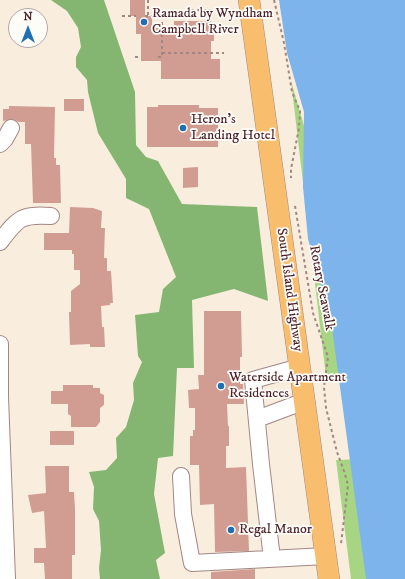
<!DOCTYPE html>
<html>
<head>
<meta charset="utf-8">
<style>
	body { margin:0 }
	#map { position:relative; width:405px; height:579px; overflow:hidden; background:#f9eede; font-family:"IM FELL DW Pica",serif }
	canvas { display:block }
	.north { position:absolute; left:8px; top:8px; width:40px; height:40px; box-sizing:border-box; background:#fdfcf7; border:1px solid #b5a4a5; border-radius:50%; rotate:0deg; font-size:11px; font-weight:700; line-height:16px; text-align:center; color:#4a1f2b }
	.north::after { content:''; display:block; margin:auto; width:14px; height:18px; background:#1f6fb2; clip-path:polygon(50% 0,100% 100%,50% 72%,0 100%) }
</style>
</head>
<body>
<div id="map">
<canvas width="405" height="579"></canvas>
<div class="north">N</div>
</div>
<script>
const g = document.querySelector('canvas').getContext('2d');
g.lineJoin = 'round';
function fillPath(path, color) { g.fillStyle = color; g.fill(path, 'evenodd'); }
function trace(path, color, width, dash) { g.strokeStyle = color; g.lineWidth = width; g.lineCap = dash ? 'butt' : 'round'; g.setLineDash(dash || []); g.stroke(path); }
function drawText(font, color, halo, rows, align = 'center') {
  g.font = font + ' "IM FELL DW Pica",serif'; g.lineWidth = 3.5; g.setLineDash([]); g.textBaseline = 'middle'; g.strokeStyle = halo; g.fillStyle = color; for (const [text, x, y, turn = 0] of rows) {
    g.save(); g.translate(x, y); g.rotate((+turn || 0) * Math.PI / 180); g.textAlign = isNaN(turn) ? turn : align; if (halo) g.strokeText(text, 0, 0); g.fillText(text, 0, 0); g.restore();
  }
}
const green = new Path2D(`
	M 291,81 L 307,136 L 355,378 L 326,377 Z
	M 360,459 L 369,579 L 351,579 L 336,460 Z`);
const forest = new Path2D(`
	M 51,0 L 104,0 L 135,92 L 136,145 L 146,157 L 158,161 L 182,204 L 257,207 L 268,301 L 234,289 L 192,300 L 194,368 L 177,368 L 173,456 L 158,458 L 154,494 L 165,553 L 156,560 L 160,579 L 100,579 L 99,568 L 101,550 L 99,521 L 93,509 L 94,487 L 89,472 L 106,470 L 117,458 L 116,438 L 126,427 L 134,400 L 133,383 L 142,362 L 138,356 L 135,315 L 159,312 L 163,289 L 176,277 L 149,209 L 126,198 L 126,179 L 98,133 L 88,92 L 87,80 L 76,67 L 76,57 L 81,47 L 78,28 L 67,11 Z`);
const water = new Path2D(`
	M 279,0 L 405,0 L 405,579 L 366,579 L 332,328 L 308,239 L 303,187 L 304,112 L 287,53 Z`);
const building = new Path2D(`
	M 130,0 L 145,0 L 145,16 L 152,16 L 152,28 L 174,28 L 174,21 L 211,21 L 211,32 L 214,32 L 214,41 L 211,41 L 211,59 L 220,59 L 220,79 L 161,79 L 161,61 L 141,61 L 141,34 L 136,34 L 136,16 L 130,16 Z
	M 64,99 L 84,99 L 84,111 L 64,111 Z
	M 158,105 L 199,105 L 199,108 L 218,108 L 218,147 L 147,147 L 147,107 L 158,107 Z
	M 9,106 L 55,107 L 54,158 L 56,158 L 56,165 L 60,165 L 61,203 L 33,203 L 31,144 L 25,144 L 25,122 L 19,122 L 15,120 L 11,119 L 3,121 L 3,109 L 9,109 Z
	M 198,167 L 198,187 L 183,188 L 183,168 Z
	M 70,207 L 93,208 L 102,211 L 101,228 L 105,228 L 104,258 L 107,258 L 107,271 L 111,271 L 113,303 L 110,303 L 110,305 L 101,306 L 102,327 L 104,327 L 105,347 L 90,347 L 90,344 L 70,345 L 69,312 L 71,312 L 71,291 L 80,284 L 80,270 L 74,270 L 74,254 L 72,254 L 72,250 L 44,250 L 44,233 L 69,233 Z
	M 204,311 L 241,311 L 242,357 L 240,357 L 240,384 L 243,384 L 244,404 L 227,404 L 228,426 L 229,426 L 229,446 L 226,446 L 226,468 L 246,467 L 249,551 L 215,552 L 214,504 L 200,505 L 199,465 L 190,465 L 190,436 L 193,436 L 193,430 L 195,430 L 195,408 L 189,408 L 188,390 L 199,389 L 198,375 L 204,375 Z
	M 63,385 L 93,385 L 93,388 L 100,388 L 100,393 L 104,395 L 104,405 L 100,408 L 100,422 L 96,427 L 71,427 L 71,416 L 68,414 L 68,404 L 51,404 L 51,391 L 63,391 Z
	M 50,431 L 74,431 L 74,445 L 50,445 Z
	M 45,466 L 69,466 L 69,492 L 74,492 L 75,510 L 75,555 L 72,555 L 72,579 L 45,579 L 44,563 L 34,563 L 34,548 L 46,548 L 44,511 L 32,513 L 28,495 L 46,493 Z
	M 255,569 L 255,579 L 211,579 L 211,572 Z`);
const path = new Path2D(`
	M 148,0 L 148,16
	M 274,0 L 284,43 L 292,92 L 300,111 L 299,128 L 291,169 L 291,178
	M 122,16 L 136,16
	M 145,16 L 182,16 L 193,10 L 218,10
	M 162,53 L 224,53
	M 135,57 L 141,57
	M 158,57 L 162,57 L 162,16
	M 295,206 L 313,313 L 328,357 L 324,387 L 326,408 L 337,452 L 344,471 L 348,485 L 341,544`);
const minor = new Path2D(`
	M 0,144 L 5,139 L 11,128
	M 0,242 C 18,218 21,214 51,216
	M 0,344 L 0,397 L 7,579
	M 257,419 L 305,401
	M 181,476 L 183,514 L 192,563 L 326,556
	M 272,559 L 261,464 L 253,380 L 300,367`);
const major = new Path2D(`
	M 249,0 L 329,579`);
const markers = [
	[144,22,4,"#1f6fb2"],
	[183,128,4,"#1f6fb2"],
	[221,386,4,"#1f6fb2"],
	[231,530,4,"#1f6fb2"]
];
const poiNames = [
	["Ramada by Wyndham",152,14],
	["Campbell River",152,30],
	["Heron's",191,120],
	["Landing Hotel",191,136],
	["Waterside Apartment",229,378],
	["Residences",229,394],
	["Regal Manor",239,530]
];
const streetNames = [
	["Rotary Seawalk",321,288,79],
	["South Island Highway",289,290,82]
];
fillPath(green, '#a7d583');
fillPath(forest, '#85b671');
fillPath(water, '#7db4ec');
fillPath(building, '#d19d92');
trace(minor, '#a28684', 18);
trace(major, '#a28684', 22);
trace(path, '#a28684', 2, [3, 3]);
trace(minor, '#fff', 16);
trace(major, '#f9be6d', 21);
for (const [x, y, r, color] of markers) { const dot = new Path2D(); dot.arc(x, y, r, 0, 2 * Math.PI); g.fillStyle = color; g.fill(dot); trace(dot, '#fdfcf7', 1.5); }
drawText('14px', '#4a1f2b', '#fdfcf7', poiNames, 'left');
drawText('14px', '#4a1f2b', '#fdfcf7', streetNames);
</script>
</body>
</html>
